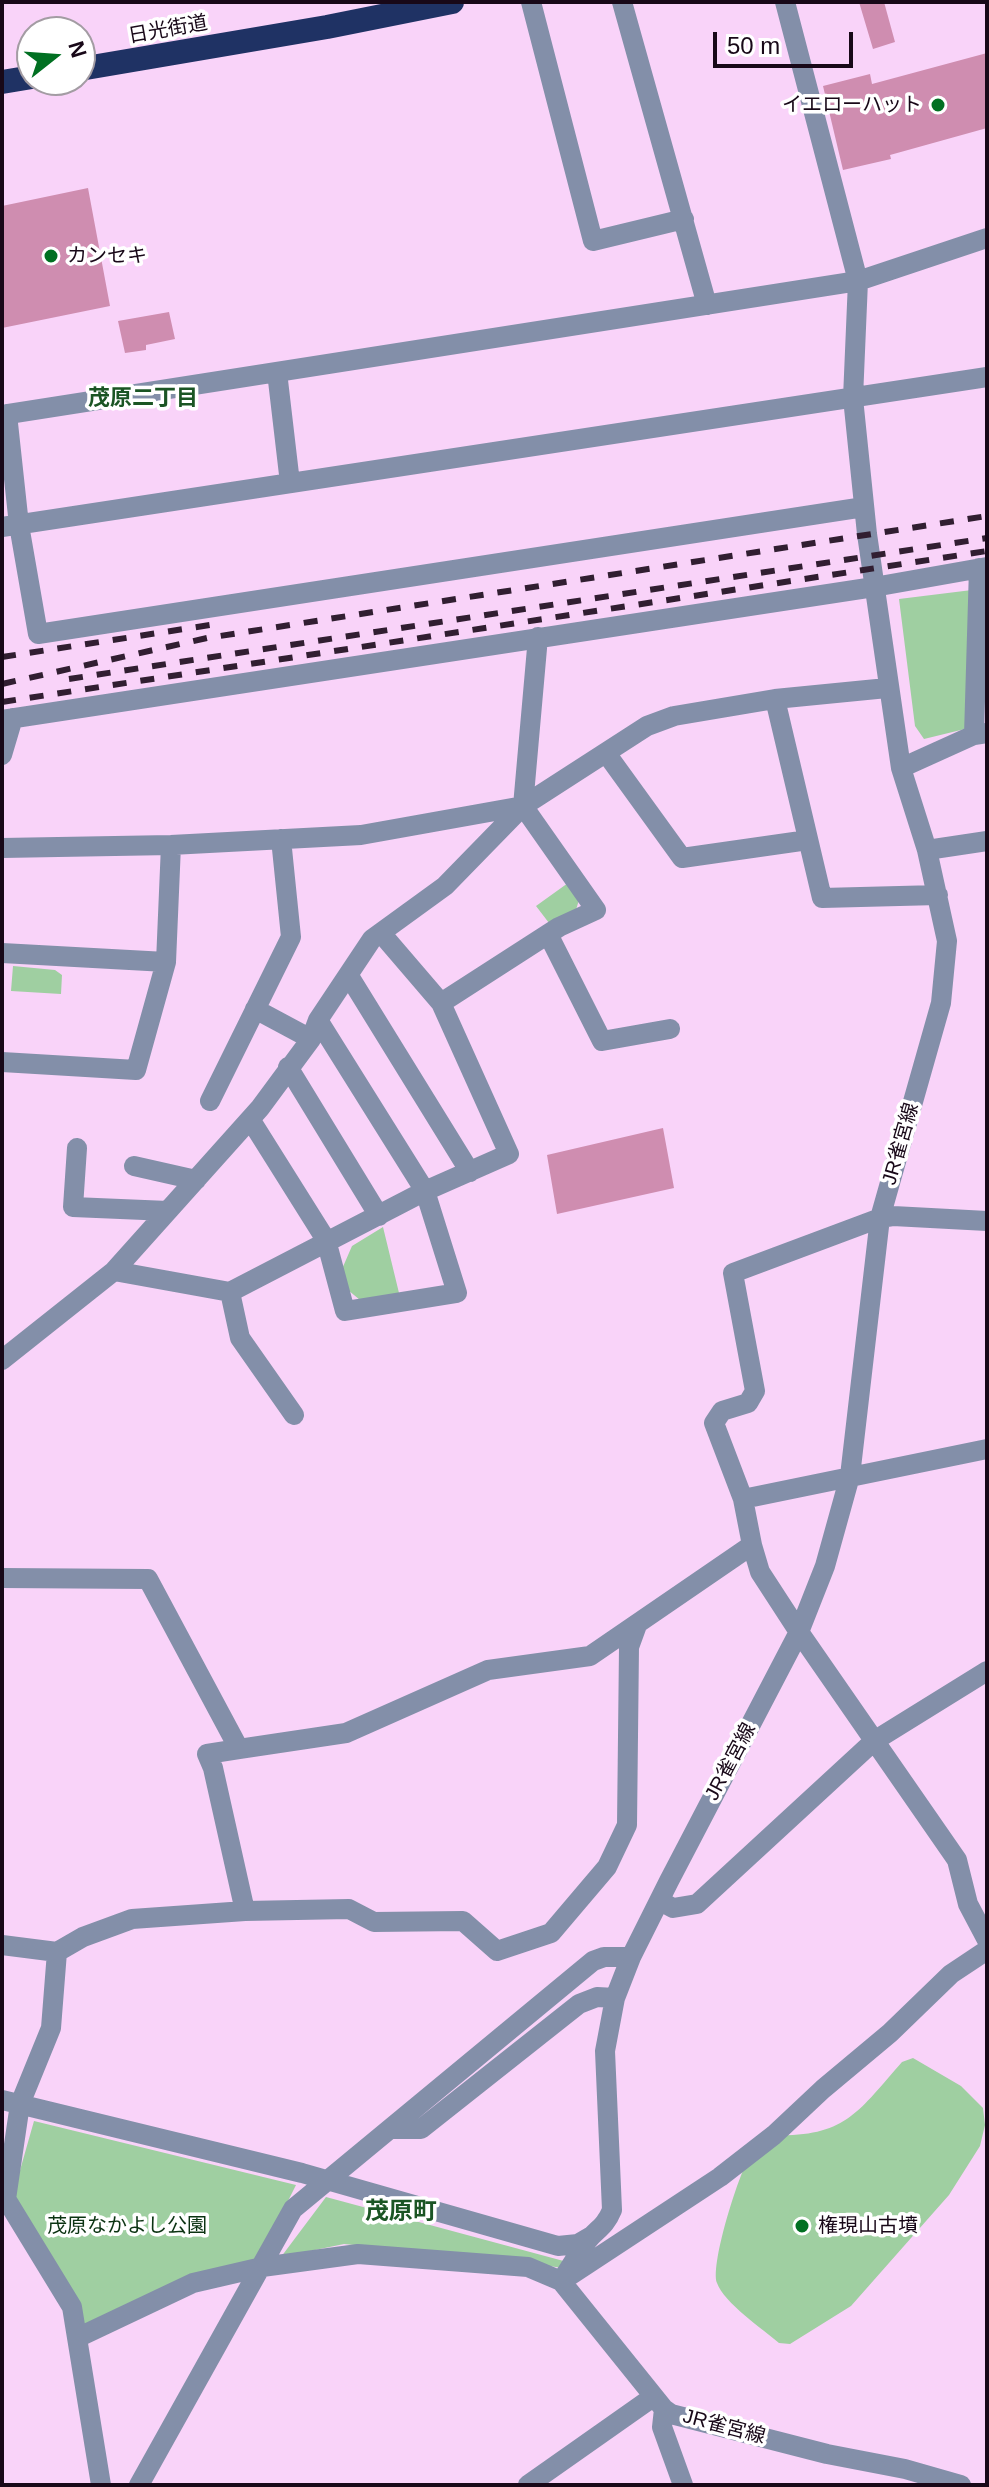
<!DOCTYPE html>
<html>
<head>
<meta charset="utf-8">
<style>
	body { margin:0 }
	#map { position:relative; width:989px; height:2487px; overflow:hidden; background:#f9d3f9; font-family:Helvetica,sans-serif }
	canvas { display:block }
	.frame { position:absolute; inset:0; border:4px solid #180818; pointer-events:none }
	.north { position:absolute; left:16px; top:16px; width:80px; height:80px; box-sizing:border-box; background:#fff; border:2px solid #a39ca3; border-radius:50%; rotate:73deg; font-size:22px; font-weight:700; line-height:32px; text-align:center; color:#180818 }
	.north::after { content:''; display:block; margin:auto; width:28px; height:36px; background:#017022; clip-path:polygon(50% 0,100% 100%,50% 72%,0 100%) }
	.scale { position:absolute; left:713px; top:32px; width:140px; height:36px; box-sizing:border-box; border:4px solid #180818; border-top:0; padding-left:10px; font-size:24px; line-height:28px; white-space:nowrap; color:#180818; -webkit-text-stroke:6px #fff; paint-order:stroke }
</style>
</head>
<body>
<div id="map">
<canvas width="989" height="2487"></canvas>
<div class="frame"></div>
<div class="north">N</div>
<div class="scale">50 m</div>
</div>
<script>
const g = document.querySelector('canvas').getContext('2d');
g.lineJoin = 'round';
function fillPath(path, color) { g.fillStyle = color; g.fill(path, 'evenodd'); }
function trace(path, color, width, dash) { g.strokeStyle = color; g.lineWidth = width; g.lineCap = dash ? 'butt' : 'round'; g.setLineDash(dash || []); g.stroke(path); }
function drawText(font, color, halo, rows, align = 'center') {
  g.font = font + ' Helvetica,"Noto Sans JP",sans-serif'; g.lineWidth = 7; g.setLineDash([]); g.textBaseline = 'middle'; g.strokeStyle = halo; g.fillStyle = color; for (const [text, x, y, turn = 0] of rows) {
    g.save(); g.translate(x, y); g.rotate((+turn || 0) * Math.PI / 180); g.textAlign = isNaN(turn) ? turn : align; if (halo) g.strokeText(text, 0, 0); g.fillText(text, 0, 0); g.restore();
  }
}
const green = new Path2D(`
	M 972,590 L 969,728 L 924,739 L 915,726 L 899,599 Z
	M 568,883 L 579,900 L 575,913 L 549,923 L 536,906 Z
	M 13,966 L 55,970 L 62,975 L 61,994 L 11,991 Z
	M 383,1227 L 399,1293 L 360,1300 L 348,1290 L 342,1269 L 352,1246 Z
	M 913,2058 L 961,2086 L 983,2108 L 985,2125 L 980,2146 L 949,2195 L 851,2306 L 790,2344 L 779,2343 C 763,2329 724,2303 717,2283 C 710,2264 740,2169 752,2152 C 756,2145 764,2140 770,2135 C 845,2138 857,2113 902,2062 Z
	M 34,2121 L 296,2185 L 258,2261 L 85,2334 L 13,2195 Z
	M 326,2197 L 571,2263 L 568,2269 L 519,2261 L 344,2244 L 281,2257 Z`);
const building = new Path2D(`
	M 859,2 L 884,2 L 895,42 L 873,49 Z
	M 987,53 L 987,128 L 890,155 L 891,159 L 843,170 L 823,86 L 870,74 L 872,84 Z
	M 88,188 L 110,306 L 2,328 L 2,206 Z
	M 169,312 L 175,339 L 146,345 L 146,350 L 125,353 L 118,321 Z
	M 663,1128 L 674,1188 L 557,1214 L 547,1155 Z`);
const minor = new Path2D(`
	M 531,2 L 593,241 L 684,219
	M 622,2 L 707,305
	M 277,372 L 290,483
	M 7,414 L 19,525 L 38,634 L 864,507
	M 2,415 L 858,281 L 987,238
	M 2,527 L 987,377
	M 775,699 L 822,898 L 938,895
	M 2,720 L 874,587 L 987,567
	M 974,735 L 979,568
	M 606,753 L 682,858 L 808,840
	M 2,755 L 13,718
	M 901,768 L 974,735 L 987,733
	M 2,848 L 171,845 L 361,835 L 523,806
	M 927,850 L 987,841
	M 381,933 L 441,1003 L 559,927 L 596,910 L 523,806 L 538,637
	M 548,934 L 602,1041 L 670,1029
	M 2,953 L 166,962
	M 349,976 L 470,1172
	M 255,1009 L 311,1039
	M 2,1062 L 136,1070 L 166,962 L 171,845
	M 288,1067 L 379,1216
	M 210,1101 L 291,937 L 281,839
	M 250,1119 L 326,1240 L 345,1311 L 457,1293 L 425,1191 L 318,1020
	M 77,1148 L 73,1207 L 168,1211
	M 134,1166 L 196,1180
	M 114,1271 L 230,1292 L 425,1191 L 509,1154 L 441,1003
	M 230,1292 L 240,1338 L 294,1415
	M 2,1360 L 114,1271 L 260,1108 L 311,1039 L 318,1020 L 372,939 L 445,886 L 523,806 L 647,726 L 674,716 L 775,699 L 887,688
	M 743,1499 L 714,1423 L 722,1411 L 748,1403 L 755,1391 L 733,1273 L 880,1218 L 893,1216 L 987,1221
	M 752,1545 L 760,1572 L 799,1632 L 957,1860 L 968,1904 L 987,1940
	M 2,1578 L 148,1579 L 239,1749 L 346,1733 L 488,1670 L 590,1656 L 752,1545 L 743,1499 L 987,1449
	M 239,1749 L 207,1754 L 213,1768 L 245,1911
	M 660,1901 L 673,1908 L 697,1904 L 874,1741 L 987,1671
	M 2,1945 L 57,1952 L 51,2028 L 20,2104 L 6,2199 L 72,2307 L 101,2485
	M 57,1952 L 83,1937 L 132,1919 L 245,1911 L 349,1909 L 374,1922 L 463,1921 L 497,1951 L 551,1933 L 607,1867 L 627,1825 L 629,1647 L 637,1625
	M 2,2100 L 302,2173 L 558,2246 L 578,2244 L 590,2237
	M 392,2129 L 421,2129 L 579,2004 L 597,1997 L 615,1998
	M 571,2275 L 720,2177 L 774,2135 L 823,2089 L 890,2033 L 951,1974 L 987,1950
	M 561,2281 C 570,2268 578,2254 587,2241 C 597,2229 605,2227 612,2210 L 605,2051 L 615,1998 L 631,1957 L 669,1881 L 799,1632 L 825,1566 L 850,1476 L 880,1218 L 941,1003 L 947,941 L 927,850 L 901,768 L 867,534 L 853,398 L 858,281 L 785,2
	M 79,2337 L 193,2283 L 262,2267 L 358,2254 L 528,2267 L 561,2281 L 664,2409 L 671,2414 L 827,2454 L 905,2469 L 961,2485
	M 664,2409 L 662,2427 L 683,2485
	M 139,2485 L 293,2209 L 593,1961 L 604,1957 L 631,1957
	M 528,2485 L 653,2397`);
const highway = new Path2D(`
	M 80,69 L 327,27 L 452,2
	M 2,82 L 32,77`);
const rail = new Path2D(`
	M 2,657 L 223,623
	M 69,679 L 987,538
	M 2,684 L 207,638 L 987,516
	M 2,702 L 987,551`);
const markers = [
	[938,105,8,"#017022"],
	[51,256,8,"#017022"],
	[802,2226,8,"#017022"]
];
const streetNames = [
	["日光街道",168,30,-10],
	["JR雀宮線",901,1144,-74],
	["JR雀宮線",731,1762,-62],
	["JR雀宮線",724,2427,15]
];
const poiNames = [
	["イエローハット",922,105,"right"],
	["カンセキ",67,256],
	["権現山古墳",818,2226]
];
const parkNames = [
	["茂原なかよし公園",127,2226]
];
const neighbourhoodNames = [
	["茂原二丁目",143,399]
];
const quarterNames = [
	["茂原町",401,2212]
];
fillPath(green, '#9fcfa1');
fillPath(building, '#cf8db0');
trace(minor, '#838fa9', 20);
trace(highway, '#1f3264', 24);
trace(rail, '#311e31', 6, [14, 14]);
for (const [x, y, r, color] of markers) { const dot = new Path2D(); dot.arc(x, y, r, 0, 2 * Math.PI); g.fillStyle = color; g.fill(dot); trace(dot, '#fff', 3); }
drawText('20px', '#180818', '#fff', streetNames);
drawText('20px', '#180818', '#fff', poiNames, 'left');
drawText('20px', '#0b3312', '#fff', parkNames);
drawText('bold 22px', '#1b5524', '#fff', neighbourhoodNames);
drawText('bold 24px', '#1b5524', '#fff', quarterNames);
</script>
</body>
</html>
